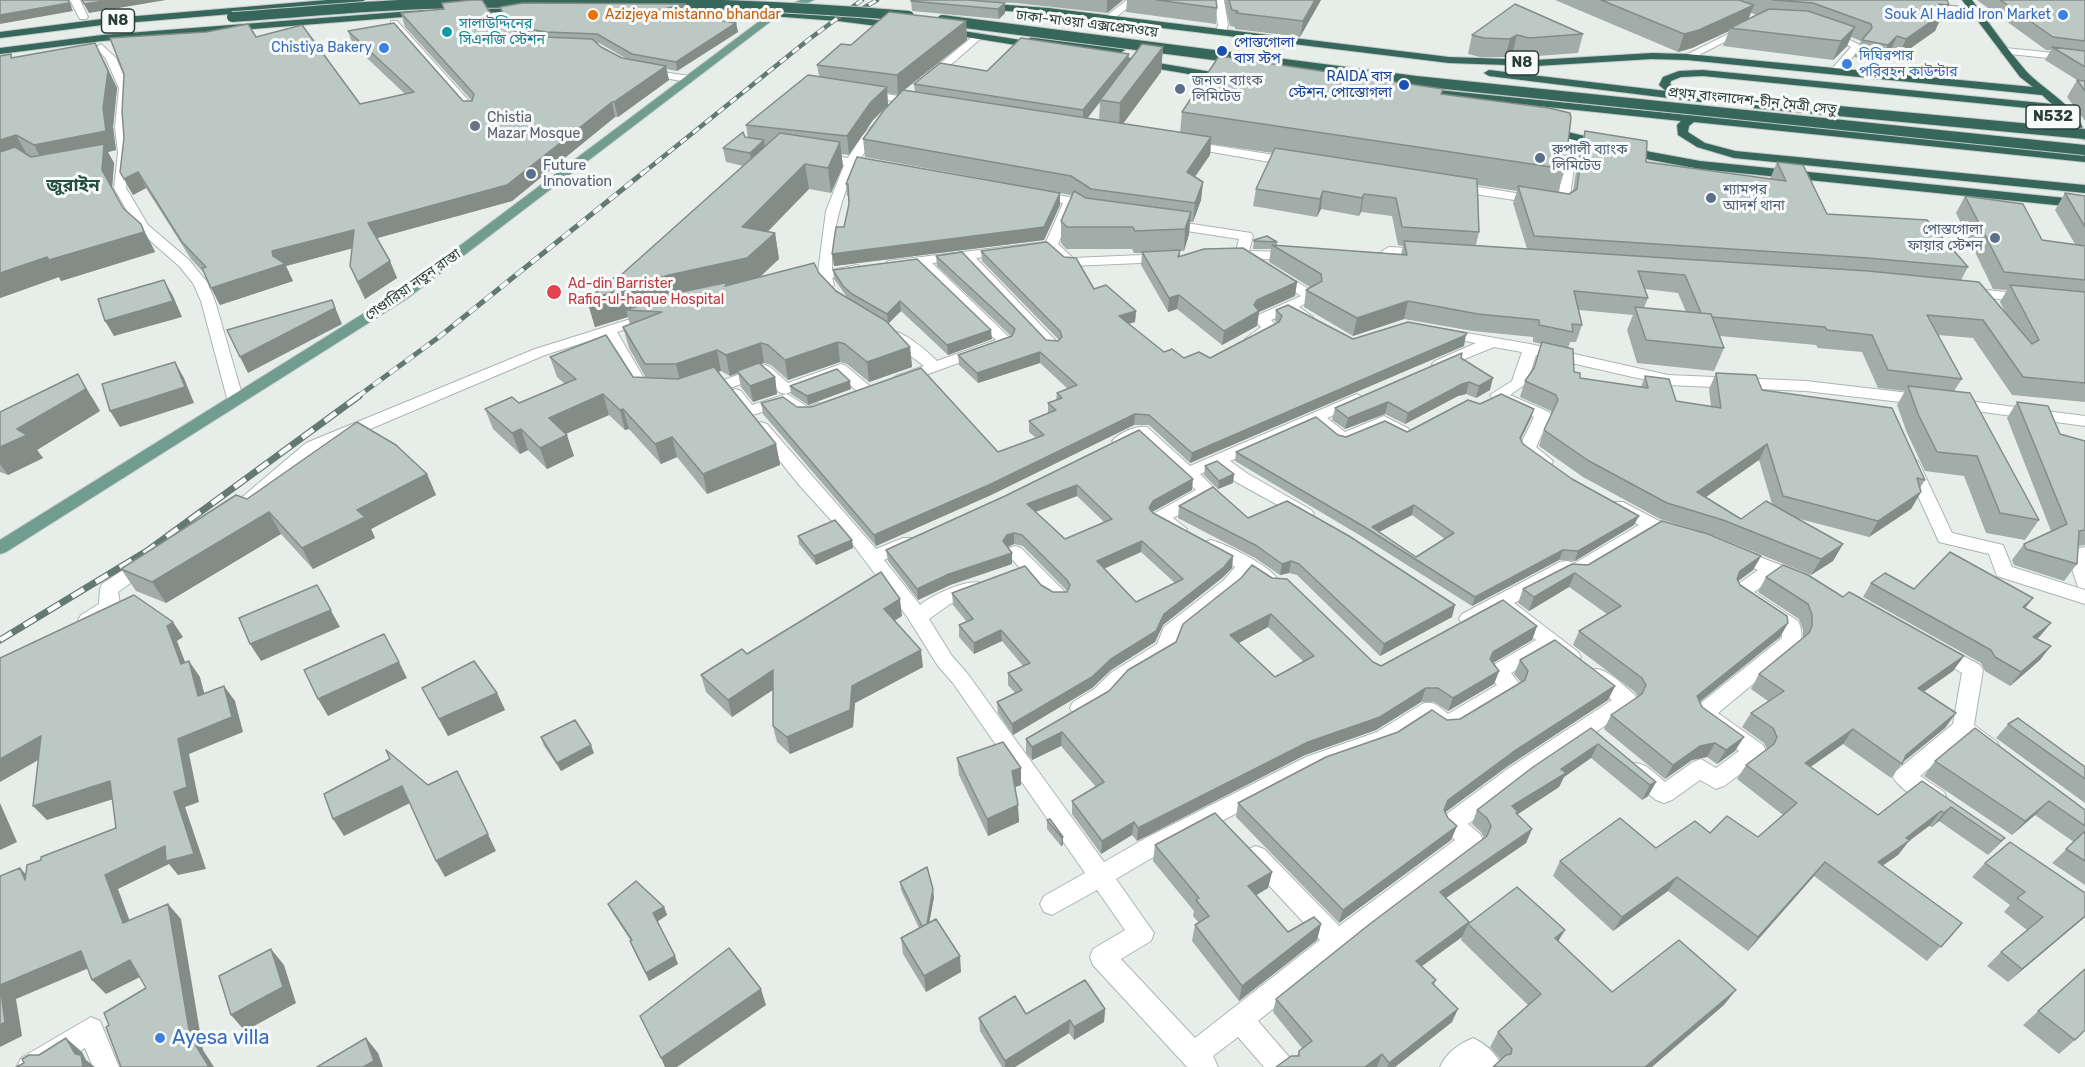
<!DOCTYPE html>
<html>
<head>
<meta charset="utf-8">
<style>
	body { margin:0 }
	canvas { display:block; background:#e7eeea }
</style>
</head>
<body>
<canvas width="2085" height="1067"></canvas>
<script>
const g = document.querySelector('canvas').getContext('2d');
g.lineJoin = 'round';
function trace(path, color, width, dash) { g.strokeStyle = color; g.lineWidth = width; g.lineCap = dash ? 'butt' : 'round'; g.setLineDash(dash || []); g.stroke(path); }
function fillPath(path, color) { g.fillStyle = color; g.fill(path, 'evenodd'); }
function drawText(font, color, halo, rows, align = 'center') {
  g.font = font + ' Rubik,"Noto Sans Bengali",sans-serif'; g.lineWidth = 6; g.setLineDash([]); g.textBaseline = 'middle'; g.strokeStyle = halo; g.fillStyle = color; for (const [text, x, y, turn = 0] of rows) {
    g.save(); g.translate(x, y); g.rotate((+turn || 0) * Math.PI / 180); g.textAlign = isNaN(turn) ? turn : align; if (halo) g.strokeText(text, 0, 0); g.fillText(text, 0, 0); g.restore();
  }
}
const lane = new Path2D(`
	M 1926,3 L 1976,9 L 1980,12 L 1976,15 L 1923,8 L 1922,6 Z`);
const street = new Path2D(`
	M 70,0 L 80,0 L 88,17 L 86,19 L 80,19 Z
	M 487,0 L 497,0 L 496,9 L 502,16 L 505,26 L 521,35 L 521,39 C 501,41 496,21 486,9 Z
	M 1127,0 L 1138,0 L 1112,20 L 1106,20 L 1106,16 Z
	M 1214,0 L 1224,0 L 1228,25 L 1226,32 L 1221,35 L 1216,32 L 1218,25 Z
	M 391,21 L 397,21 L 477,110 L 477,114 L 469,114 L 391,25 Z
	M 1744,26 L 1752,28 L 1691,59 L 1682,57 Z
	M 1827,29 L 1862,46 L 1840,72 L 1831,70 L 1851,47 L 1824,34 L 1824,30 Z
	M 977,33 L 985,35 L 933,80 L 925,80 L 925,76 Z
	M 101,44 L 116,58 L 129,88 L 127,127 L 130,153 L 126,188 L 148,225 L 189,260 L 207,282 L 215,301 L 243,398 L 241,401 L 235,403 L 227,398 L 201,301 L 193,283 L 179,266 L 138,230 L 114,188 L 118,153 L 115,127 L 119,88 L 106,59 L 96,47 Z
	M 2005,48 L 2085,56 L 2085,62 L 2001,53 L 2001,49 Z
	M 643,69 L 689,76 L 694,79 L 689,82 L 639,74 L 639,70 Z
	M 864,91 L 920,99 L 925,102 L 920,105 L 860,96 L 860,92 Z
	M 878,123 L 884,126 L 859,160 L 883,164 L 885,167 L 879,171 L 855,167 C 841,199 831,234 832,270 L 857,265 L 864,269 L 862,272 L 832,278 L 834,285 L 827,289 L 822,288 L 819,280 L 794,283 L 792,280 L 794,277 L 818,272 L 826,211 L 844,165 L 817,161 L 811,157 L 817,153 L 848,158 C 855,147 866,127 878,123 Z
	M 1573,133 L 1579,136 L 1568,208 L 1454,191 L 1448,187 L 1454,183 L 1558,200 L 1567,136 Z
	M 1187,141 L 1293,158 L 1299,162 L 1293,166 L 1183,147 L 1183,143 Z
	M 1036,191 L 1074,198 L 1097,214 L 1091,218 L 1081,216 L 1073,209 L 1058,244 L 1073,258 L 1164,254 L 1171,258 L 1164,262 L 1070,266 L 1065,265 L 1048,249 L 976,258 L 1058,343 L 1060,346 L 1058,349 L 1048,349 L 963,260 L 932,263 L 1013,341 L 1011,344 L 906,382 L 896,382 L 893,379 L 896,376 L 924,366 L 886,337 L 884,334 L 886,331 C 900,327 927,351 937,361 L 996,340 L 918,265 L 893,268 L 886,264 L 888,261 L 1046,242 L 1063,203 L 1032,198 L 1030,195 L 1032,192 Z
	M 1166,220 L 1251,233 L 1253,236 L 1249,251 L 1293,252 L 1300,256 L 1293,260 L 1225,258 L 1223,255 L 1225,252 L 1236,251 L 1239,239 L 1161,227 L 1160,224 L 1161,221 Z
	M 1389,247 L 1425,249 L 1432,253 L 1425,257 L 1395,255 L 1391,267 L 1369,267 L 1367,264 L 1369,261 L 1380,260 L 1382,251 Z
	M 1278,271 L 1316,293 L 1318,296 L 1299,307 L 1313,317 L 1306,321 L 1287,313 L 1271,320 L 1278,327 C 1271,335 1258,345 1247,342 L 1245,339 L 1261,327 L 1254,319 L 1256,316 L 1301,296 L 1273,278 L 1271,275 L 1273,272 Z
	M 1967,288 L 2026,294 L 2033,298 L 2026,302 L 1962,295 L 1960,292 L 1962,289 Z
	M 653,312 L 660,316 L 658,319 L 617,332 L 649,387 L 657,392 L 655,395 L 638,395 L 604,336 L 545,355 L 318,451 L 249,508 L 237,508 L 234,504 L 306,443 L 535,349 Z
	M 1443,329 L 1530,344 L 1668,375 L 1806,381 L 1926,395 L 1934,400 L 1926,405 L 1806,391 L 1668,385 L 1536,355 L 1527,383 L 1510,395 L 1549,412 L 1551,415 L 1536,447 L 1553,461 L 1551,465 C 1539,468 1526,457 1519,448 L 1534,417 L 1492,398 L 1490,395 L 1512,381 L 1522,352 L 1494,347 L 1445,367 L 1435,367 L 1432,364 L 1435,361 L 1476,343 L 1438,336 L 1436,333 L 1438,330 Z
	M 841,364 L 846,366 L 872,388 L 874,391 L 872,394 L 860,394 L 839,375 L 785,394 L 779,392 L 763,376 L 727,389 L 719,384 L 721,381 L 765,365 L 770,367 L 788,383 Z
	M 735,389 L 741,391 L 752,405 L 787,394 L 808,407 L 818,403 L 826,408 L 824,411 L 806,418 L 785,405 L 749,416 L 743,414 L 727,394 Z
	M 1357,394 L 1365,399 L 1363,402 L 1327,418 L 1345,432 L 1384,416 L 1409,429 L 1411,433 L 1409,437 L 1397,437 L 1383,427 L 1344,444 L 1338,443 L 1314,424 L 1230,461 L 1248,474 L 1311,510 L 1314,514 L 1311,518 L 1305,520 L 1236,482 L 1216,467 L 1200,474 L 1217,491 L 1214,495 L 1173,518 L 1187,529 L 1184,533 C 1173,536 1157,527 1150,518 L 1153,514 L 1196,490 L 1139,438 L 1120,446 L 1112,441 C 1119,433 1136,425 1147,427 L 1190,466 Z
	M 1953,399 L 2085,416 L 2085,426 L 1947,407 L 1945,404 Z
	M 761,422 L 767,424 L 876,549 L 903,538 L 915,538 L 918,542 L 915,546 L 884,560 L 920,605 C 933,595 966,579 982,583 L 984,588 L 982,593 L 950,604 L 929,619 L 952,656 L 967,673 L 1104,862 L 1146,838 L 1306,757 L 1377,732 L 1422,704 C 1434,700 1439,707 1448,714 L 1497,685 L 1487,672 L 1490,667 L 1536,640 L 1499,611 L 1469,626 L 1462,624 L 1459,619 L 1462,614 L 1560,562 L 1567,561 L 1575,563 L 1639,525 L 1611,510 L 1608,506 L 1611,502 L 1623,502 L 1659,521 L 1683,528 L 1686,532 L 1683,536 L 1677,538 L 1655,532 L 1581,577 L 1574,578 L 1566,576 L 1514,603 L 1578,652 L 1581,657 L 1578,662 C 1566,666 1559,658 1550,651 L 1511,673 L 1521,686 L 1518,692 L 1454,731 C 1442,735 1437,729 1428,721 L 1393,744 L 1322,769 L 1162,852 L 1116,879 L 1154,933 L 1151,941 L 1121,959 L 1195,1038 L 1320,940 L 1248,863 L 1244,856 L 1248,849 L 1256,846 L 1264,849 L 1339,926 L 1455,840 L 1444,830 L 1441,823 L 1444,816 L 1509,768 L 1612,700 L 1588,680 L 1585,675 L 1588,670 C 1605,664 1622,685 1634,694 L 1637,700 L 1634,706 L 1525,780 L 1468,824 L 1480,834 L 1483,841 L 1480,848 L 1365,935 L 1258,1021 L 1290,1058 L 1294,1067 L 1264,1067 L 1238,1037 L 1213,1056 L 1218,1067 L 1187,1067 L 1093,965 L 1090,957 L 1093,949 L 1125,930 L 1097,890 L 1052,915 L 1044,912 L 1040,904 L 1044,896 L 1085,873 L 953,683 L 938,666 L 908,618 L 851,542 L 800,486 L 755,430 L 753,427 Z
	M 1912,460 L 1918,461 L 1920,465 L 1952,533 L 2003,545 L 2012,567 L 2085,590 L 2085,604 L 1997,576 L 1989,554 L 1939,542 L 1904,465 L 1906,461 Z
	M 1211,540 C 1228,545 1271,566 1279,581 L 1277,586 C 1265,589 1258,582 1249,575 L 1238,590 L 1180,636 L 1173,653 L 1126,682 L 1107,702 L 1087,714 L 1080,716 L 1073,714 L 1070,708 L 1073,702 L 1093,690 L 1112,672 L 1157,644 L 1164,627 L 1224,580 L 1235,567 L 1205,550 L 1202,546 L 1205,542 Z
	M 1015,546 L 1021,548 L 1065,592 L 1068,597 L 1065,602 L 1058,604 L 1051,602 L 1009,556 L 1006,552 L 1009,548 Z
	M 2085,547 L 2085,589 L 2078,587 L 2067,554 L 2070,550 Z
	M 1736,548 L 1804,574 L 1806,579 L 1804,584 L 1797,586 L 1775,577 L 1754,592 L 1798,621 C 1802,629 1803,639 1799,646 L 1718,713 L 1763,745 L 1766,751 L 1763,757 L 1724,786 L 1716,789 L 1700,780 L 1672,800 L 1664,803 L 1656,800 L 1627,776 L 1624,770 L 1627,764 C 1643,759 1653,772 1665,782 L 1693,762 L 1701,759 L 1716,768 L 1739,751 L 1696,719 L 1693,713 L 1696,707 L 1782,638 L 1781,629 L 1734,597 L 1732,592 L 1734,587 L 1758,570 L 1730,558 L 1727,554 L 1730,550 Z
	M 145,558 L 152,560 L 154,564 L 152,568 L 118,592 C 119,596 120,602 119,607 C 116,617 91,628 81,625 L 78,620 L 81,615 L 99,604 L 100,589 L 102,584 L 138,560 Z
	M 1939,643 L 1980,665 L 1983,670 L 1974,725 L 1997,742 L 2000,748 L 1997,754 C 1983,759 1974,748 1963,740 L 1920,776 L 1944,792 L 1947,799 L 1944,806 C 1930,810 1900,790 1893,777 L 1896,771 L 1953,724 L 1962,673 L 1932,655 L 1929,650 L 1932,645 Z
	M 91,1017 L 100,1021 L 119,1067 L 93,1067 L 85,1048 L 55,1067 L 17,1067 L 21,1058 Z
	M 1473,1038 C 1486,1044 1497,1054 1502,1067 L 1440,1067 C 1446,1053 1459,1044 1473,1038 Z`);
const primary = new Path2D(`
	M 801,0 L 814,0 L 779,15 L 408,298 L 6,552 L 0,554 L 0,540 L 398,292 L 773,11 Z`);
const highway = new Path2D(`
	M 327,0 L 365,0 L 360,3 L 102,25 L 0,38 L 0,32 L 102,19 Z
	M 1962,0 L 1972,0 C 1990,24 2007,49 2026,71 C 2044,91 2085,110 2085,140 L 2081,139 L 2058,111 L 1703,76 L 1681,77 L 1671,81 L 1670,84 L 1684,94 L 1705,97 L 1706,99 L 1701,102 L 1489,76 L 1484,73 L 1489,70 L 1666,91 L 1659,85 L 1663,77 L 1679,71 L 1703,70 L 2052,104 L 2042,95 L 1687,60 L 1652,59 L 1536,66 L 1449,63 L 1048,14 L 981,9 L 976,6 L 981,3 L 1048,8 L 1449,57 L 1536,60 L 1652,53 L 1687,54 L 2033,87 L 2020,77 Z
	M 524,6 L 529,9 L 527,11 L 465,14 L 460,11 L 465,8 Z
	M 720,7 L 838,15 L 901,23 L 906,26 L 901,29 L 838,21 L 717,12 L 715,10 Z
	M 425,10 L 428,11 L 428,15 L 102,41 L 0,54 L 0,48 L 102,35 Z
	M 944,28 L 1027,41 L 1031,37 L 1120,47 L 1125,50 L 1120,53 L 1045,45 L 1045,48 L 1041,49 L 941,33 L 939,31 Z
	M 1104,54 L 1230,75 L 1235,78 L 1230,81 L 1100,59 L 1099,57 Z
	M 1418,88 L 1690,115 L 1701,113 L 1702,116 L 2085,154 L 2085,162 L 1694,122 L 1689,126 L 1688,132 L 1705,143 L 1735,151 L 2085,185 L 2085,193 L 1734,158 L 1697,147 L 1678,135 L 1677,125 L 1681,121 L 1414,93 L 1414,89 Z
	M 1547,127 L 1651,152 L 1700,161 L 2085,200 L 2085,208 L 1700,169 L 1651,160 L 1543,132 L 1541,130 Z`);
const railFar2 = new Path2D(`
	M 855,13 L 877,0
	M 643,173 L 808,40 L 862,0`);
const railFar1 = new Path2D(`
	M 357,397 L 439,337 L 644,172`);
const rail = new Path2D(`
	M 0,640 L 147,551 L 359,396`);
const highwayBridge = new Path2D(`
	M 232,17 C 296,13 359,6 423,4 C 585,0 747,2 909,16
	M 942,20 L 1416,81 L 2085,150
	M 1753,103 L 2085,134`);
const wall = new Path2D(`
	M 911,0 L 1123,0 L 1107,13 L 1016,3 L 977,1 L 1005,3 L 1005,13 L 999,19 L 912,11 Z
	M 1127,0 L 1216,0 L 1217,8 L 1216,24 L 1126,12 Z
	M 1224,0 L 1321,0 L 1300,37 L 1235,29 L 1235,27 L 1230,26 Z
	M 1555,0 L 1947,0 L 1949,5 L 1941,22 L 1939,22 L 1935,31 L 1898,57 L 1889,54 L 1880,63 L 1854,57 L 1861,41 L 1851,37 L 1847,46 L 1833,60 L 1723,46 L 1729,31 L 1692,48 L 1678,52 ZM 1751,13 L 1757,15 L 1748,19 Z
	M 1977,0 L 2085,0 L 2085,121 L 2067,97 L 2077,80 L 2045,60 L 2051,50 L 2046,50 Z
	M 500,7 L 688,12 L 680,14 L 736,23 L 738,32 L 677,71 L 666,69 L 669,80 L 618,117 L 615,117 L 512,201 L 377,238 L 390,261 L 397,278 L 365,299 L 357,283 L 350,266 L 352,248 L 286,266 L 293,281 L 220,305 L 204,273 L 191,259 L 146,188 L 133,195 L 120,172 L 256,37 L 360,104 L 405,94 L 353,45 L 348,31 L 463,101 L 472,101 L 405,27 L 401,13 L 493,17 L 515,31 L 520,33 L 507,23 L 502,16 ZM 596,43 L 599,43 L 627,59 L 622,58 L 601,47 Z
	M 966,21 L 967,40 L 904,90 L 915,92 L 914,84 L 987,71 L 1129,54 L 1128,63 L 1163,47 L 1161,72 L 1123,124 L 1180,133 L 1182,112 L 1441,94 L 1565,169 L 1558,192 L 1569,194 L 1573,191 L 1580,147 L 1585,131 L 1646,162 L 1770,179 L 1777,162 L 1827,214 L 1968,267 L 1961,280 L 2005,312 L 2000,302 L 2007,290 L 1993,289 L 1956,213 L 1965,196 L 2042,240 L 2075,244 L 2055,210 L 2065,193 L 2085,196 L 2085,402 L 2012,395 L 1973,338 L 1938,335 L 1962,379 L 1954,391 L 2039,520 L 2025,540 L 1986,533 L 1964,476 L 1925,471 L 1907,433 L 1897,405 L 1905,391 L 1878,388 L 1862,352 L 1818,348 L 1816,345 L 1720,336 L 1724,348 L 1714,371 L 1637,363 L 1627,330 L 1633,315 L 1579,310 L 1582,325 L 1576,342 L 1570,342 L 1568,348 L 1574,372 L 1580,378 L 1641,387 L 1645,376 L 1676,401 L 1711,406 L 1709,389 L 1716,373 L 1762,390 L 1925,480 L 1920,488 L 1921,492 L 1911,509 L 1869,537 L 1796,518 L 1843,544 L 1833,561 L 1811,575 L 1715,536 L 1660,519 L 1583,477 L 1539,446 L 1544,430 L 1552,414 L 1551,411 L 1520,397 L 1525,381 L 1534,368 L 1542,344 L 1533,342 L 1533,337 L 1473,331 L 1404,319 L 1353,336 L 1304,307 L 1306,290 L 1310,287 L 1269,262 L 1271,249 L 1253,249 L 1254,240 L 1277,242 L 1277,246 L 1401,254 L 1403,246 L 1398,245 L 1392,216 L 1361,212 L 1359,216 L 1321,209 L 1317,217 L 1253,206 L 1256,189 L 1273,153 L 1211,144 L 1210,155 L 1195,177 L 1203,182 L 1201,200 L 1193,222 L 1190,222 L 1189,234 L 1184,251 L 1180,251 L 1180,257 L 1297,282 L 1295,296 L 1259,312 L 1257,326 L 1222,345 L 1177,309 L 1168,312 L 1141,265 L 1142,253 L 1134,253 L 1132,249 L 1066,249 L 1061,243 L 1061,221 L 1072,196 L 1070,195 L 1060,193 L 1060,205 L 1044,240 L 834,266 L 844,227 L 849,204 L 849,196 L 847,196 L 846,184 L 985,179 L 865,157 L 863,139 L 902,92 L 898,95 L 887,93 L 888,105 L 873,120 L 849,155 L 841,154 L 843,166 L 831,193 L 809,189 L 767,232 L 775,233 L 779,259 L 760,277 L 819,273 L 836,291 L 847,297 L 834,279 L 833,270 L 992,339 L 948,355 L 901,311 L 888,323 L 910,347 L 912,367 L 869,382 L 847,364 L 840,362 L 788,380 L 771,365 L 764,363 L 761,364 L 775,377 L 777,394 L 753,402 L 741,387 L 738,373 L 730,376 L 721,371 L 718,372 L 776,444 L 780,465 L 707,494 L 677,457 L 661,464 L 629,429 L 625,430 L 609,415 L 566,434 L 574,456 L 547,469 L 528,450 L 520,454 L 493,429 L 485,409 L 519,403 L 565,384 L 557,377 L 550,357 L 633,377 L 646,378 L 629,348 L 623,327 L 630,325 L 628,317 L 595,327 L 587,300 L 621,275 L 744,166 L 726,162 L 723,148 L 745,137 L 748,138 L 746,125 L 819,76 L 817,65 L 851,45 ZM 1100,102 L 1099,120 L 1087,118 ZM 1478,185 L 1517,191 L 1513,203 L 1527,249 L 1476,245 L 1479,232 ZM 1645,289 L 1678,293 L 1686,312 L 1644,308 L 1648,298 ZM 1759,460 L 1772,504 L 1741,519 L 1706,497 Z
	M 1583,34 L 1578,53 L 1524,57 L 1512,54 L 1505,57 L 1480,57 L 1468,54 L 1472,35 Z
	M 11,54 L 13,58 L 104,60 L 117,88 L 113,127 L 116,150 L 108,152 L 114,163 L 112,188 L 123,208 L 151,244 L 155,252 L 61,281 L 59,277 L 0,298 L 0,56 Z
	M 981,251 L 1094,289 L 1136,311 L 1135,322 L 1129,324 L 1164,352 L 1184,358 L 1210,358 L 1277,323 L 1275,321 L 1276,310 L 1353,339 L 1464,346 L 1190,463 L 1149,425 L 1134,425 L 991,495 L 876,546 L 763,414 L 761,403 L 797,407 L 998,452 L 1036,438 L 1029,432 L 1029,421 L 1048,413 L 1048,403 L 1056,400 L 1057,393 L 1068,389 L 1040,363 L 978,383 L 959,365 L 958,355 L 1011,336 L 937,266 L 936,256 L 1046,340 L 1059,340 L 982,261 Z
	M 1461,358 L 1490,390 L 1476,398 L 1466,394 L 1458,396 L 1405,424 L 1385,414 L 1345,429 L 1332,420 L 1335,408 Z
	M 790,386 L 851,389 L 808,405 L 791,394 Z
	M 92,397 L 100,411 L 37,450 L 43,458 L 8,475 L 0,472 L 0,412 Z
	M 2017,402 L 2060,434 L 2085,441 L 2085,546 L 2085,545 L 2078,546 L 2077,564 L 2064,581 L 2014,565 L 2012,560 L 2024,544 L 2051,531 L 2007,418 Z
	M 1531,418 L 1521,439 L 1523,444 L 1634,525 L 1575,561 L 1559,560 L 1472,606 L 1361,536 L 1235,461 L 1236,452 L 1338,435 L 1346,437 L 1407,432 ZM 1412,515 L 1445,539 L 1416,557 L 1379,532 Z
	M 1139,430 L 1192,490 L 1152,512 L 1233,556 L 1232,568 L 1222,578 L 1163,625 L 1155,642 L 1111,670 L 1092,688 L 1013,735 L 998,713 L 997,702 L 1015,693 L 1008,685 L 1008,673 L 1023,666 L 1002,641 L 974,654 L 959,637 L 959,625 L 967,622 L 953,605 L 952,593 L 1041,585 L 1053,592 L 1067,592 L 1067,591 L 1023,546 L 1014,544 L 1008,547 L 1012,553 L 1012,564 L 950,585 L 918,600 L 888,561 L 886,550 L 1005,496 ZM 1077,496 L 1104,522 L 1065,539 L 1036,512 ZM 1141,552 L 1175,583 L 1136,602 L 1104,569 Z
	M 1205,466 L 1234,474 L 1233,483 L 1218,489 L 1204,475 Z
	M 427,474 L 436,495 L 371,529 L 375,538 L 313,569 L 281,534 L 166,603 L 136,591 L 121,569 L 247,499 Z
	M 1179,506 L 1248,518 L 1452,617 L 1380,656 L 1297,575 L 1289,573 L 1280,575 L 1255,558 L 1178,518 Z
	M 798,536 L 852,540 L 853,548 L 816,565 L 799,544 Z
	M 1761,556 L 1753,570 L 1738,581 L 1740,585 L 1788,623 L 1780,637 L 1700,702 L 1702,707 L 1735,751 L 1717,764 L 1707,757 L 1692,760 L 1665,779 L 1604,729 L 1611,715 L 1638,697 L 1635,692 L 1573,645 L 1579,631 L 1607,614 L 1569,587 L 1529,611 L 1518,603 L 1523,589 L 1588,565 Z
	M 1766,577 L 1843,597 L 1964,656 L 1953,671 L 1923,692 L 1956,713 L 1945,728 L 1903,762 L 1891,778 L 1843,744 L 1810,767 L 1878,815 L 1922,781 L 2005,838 L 1988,855 L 1939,821 L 1932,827 L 1929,826 L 1909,841 L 1898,855 L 1882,866 L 1962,923 L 1927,961 L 1814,876 L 1748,951 L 1668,891 L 1613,931 L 1553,876 L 1560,861 L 1656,848 L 1710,833 L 1758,837 L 1783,815 L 1737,779 L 1746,765 L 1767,749 L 1764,743 L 1742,727 L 1751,713 L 1768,701 L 1751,689 L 1759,674 L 1803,638 L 1803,630 L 1799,619 L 1758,592 Z
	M 1241,578 L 1373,662 L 1381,666 L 1537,626 L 1532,640 L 1493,663 L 1499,671 L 1494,684 L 1448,711 L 1434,702 L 1421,702 L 1376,730 L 1305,755 L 1137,841 L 1132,835 L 1101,854 L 1072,814 L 1072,801 L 1096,787 L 1061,746 L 1032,760 L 1026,753 L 1026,739 L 1109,691 L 1176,642 ZM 1268,627 L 1304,662 L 1275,677 L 1238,643 Z
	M 1871,583 L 1914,589 L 2033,598 L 2025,608 L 2051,623 L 2040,636 L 2037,639 L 2040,660 L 2010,686 L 1985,671 L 1981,663 L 1863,597 Z
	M 902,616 L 895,620 L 923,667 L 855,703 L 853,727 L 790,754 L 777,742 L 773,726 L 773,690 L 732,717 L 706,692 L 701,675 L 747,654 Z
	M 1520,660 L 1615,686 L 1608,700 L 1508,766 L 1445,812 L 1448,818 L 1457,826 L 1451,840 L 1339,923 L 1236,817 L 1238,803 L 1447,720 L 1460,719 L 1521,682 L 1514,674 Z
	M 422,688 L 497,693 L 505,710 L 448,736 Z
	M 2008,724 L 2085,767 L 2085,803 L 1996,738 Z
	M 1591,728 L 1656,782 L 1648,796 L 1642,800 L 1591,758 L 1564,777 L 1559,787 L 1518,814 L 1517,815 L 1532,829 L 1526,843 L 1446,898 L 1469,923 L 1558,942 L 1612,992 L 1724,1005 L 1501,1060 L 1490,1047 L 1498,1032 L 1528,1005 L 1461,940 L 1462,937 L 1422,966 L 1436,980 L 1434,985 L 1452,1022 L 1395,1067 L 1276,1067 L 1297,1056 L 1299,1051 L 1302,1048 L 1273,1012 L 1276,999 L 1484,838 L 1481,832 L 1472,824 L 1477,810 Z
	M 541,737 L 594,753 L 561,771 L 544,746 Z
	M 957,758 L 1021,785 L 1015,787 L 1019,822 L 988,836 L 959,775 Z
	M 1935,761 L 2085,810 L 2085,885 L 2052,863 L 2074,842 L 2035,815 L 2012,835 L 1924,776 Z
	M 1047,820 L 1063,837 L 1063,845 L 1061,846 L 1047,829 Z
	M 1155,845 L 1272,872 L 1268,888 L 1256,895 L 1288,932 L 1321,924 L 1317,940 L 1239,1001 L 1192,941 L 1195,925 L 1199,923 L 1193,916 L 1194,911 L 1153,861 Z
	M 1985,863 L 2085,917 L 2008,982 L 1987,966 L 2001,952 L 2027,930 L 2004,912 L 2010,905 L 1972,877 Z
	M 900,882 L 934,897 L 929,922 L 961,972 L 926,992 L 903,954 L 901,938 L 919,928 L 901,890 Z
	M 608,904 L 664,907 L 667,915 L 657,921 L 678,964 L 649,981 L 633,949 L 630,941 L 631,941 L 612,912 Z
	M 2085,969 L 2075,1040 L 2059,1054 L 2023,1025 Z
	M 1105,1009 L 1104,1022 L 1074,1040 L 1069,1033 L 1015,1067 L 1002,1067 L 980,1031 L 979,1018 Z`);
const shadedWall = new Path2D(`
	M 111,0 L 166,0 L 89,13 L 84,4 Z
	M 1107,0 L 1123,0 L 1107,13 Z
	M 1315,0 L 1321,0 L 1300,37 L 1303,21 Z
	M 69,3 L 73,11 L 0,24 L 0,15 Z
	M 1005,3 L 1005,13 L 999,19 L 998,9 Z
	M 686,4 L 688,12 L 661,19 L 659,10 Z
	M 1754,5 L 1747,22 L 1730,28 L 1729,31 L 1692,48 L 1678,52 L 1684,34 Z
	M 1943,13 L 1935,31 L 1898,57 L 1906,39 Z
	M 966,21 L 967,40 L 898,95 L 897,75 Z
	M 736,23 L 738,32 L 677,71 L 676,62 Z
	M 1855,27 L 1847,46 L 1833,60 L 1841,41 Z
	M 1517,35 L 1512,54 L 1505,57 L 1510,39 Z
	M 1897,36 L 1889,54 L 1880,63 L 1888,45 Z
	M 95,43 L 117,88 L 113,127 L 116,150 L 108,152 L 114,163 L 112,189 L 44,164 L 34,145 Z
	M 1163,47 L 1161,72 L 1119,129 L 1120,103 Z
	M 1129,54 L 1128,67 L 1100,100 L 1100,102 L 1083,124 L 1083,110 Z
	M 666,66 L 669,80 L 618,117 L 614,102 Z
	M 887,87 L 888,105 L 873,120 L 849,155 L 847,136 L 871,102 Z
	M 612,102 L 615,117 L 512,201 L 374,239 L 368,223 Z
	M 16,135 L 27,154 L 0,163 L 0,140 Z
	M 1211,137 L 1210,155 L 1185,190 L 1187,172 Z
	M 764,140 L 766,154 L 752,167 L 750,153 Z
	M 840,142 L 843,166 L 831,193 L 828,168 Z
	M 805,164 L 809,189 L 747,253 L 742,227 Z
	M 138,172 L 146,188 L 133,195 L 124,179 Z
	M 1203,182 L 1201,200 L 1193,222 L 1195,203 Z
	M 1323,191 L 1321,209 L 1317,217 L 1320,199 Z
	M 1060,193 L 1060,205 L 1044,240 L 834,266 L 832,254 Z
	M 1364,194 L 1361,212 L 1359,216 L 1362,198 Z
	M 1191,212 L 1189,234 L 1184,251 L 1185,229 Z
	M 141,224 L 155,252 L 61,281 L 59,277 L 0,298 L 0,273 Z
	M 354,230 L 361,246 L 286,266 L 293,281 L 220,305 L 211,288 L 273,256 L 272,251 Z
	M 775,233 L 779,259 L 752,284 L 626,310 L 628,317 L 595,327 L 587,300 Z
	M 390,261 L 397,278 L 365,299 L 358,282 Z
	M 164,280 L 173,296 L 182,317 L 114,336 L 105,321 Z
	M 1297,282 L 1295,296 L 1259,312 L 1257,326 L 1222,345 L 1224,331 L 1254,305 L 1257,300 Z
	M 1179,295 L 1177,309 L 1168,312 L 1169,298 Z
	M 332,300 L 342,324 L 248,373 L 240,357 Z
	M 900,301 L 901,311 L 888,324 L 887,314 Z
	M 1408,301 L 1404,319 L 1353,336 L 1357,318 Z
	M 1136,311 L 1135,322 L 1119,326 L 1119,316 Z
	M 991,330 L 992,339 L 948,355 L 947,345 Z
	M 1466,335 L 1464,346 L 1190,463 L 1192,453 Z
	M 838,342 L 840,362 L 788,380 L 785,360 Z
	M 761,343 L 764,363 L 739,372 L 737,371 L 738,373 L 730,376 L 726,355 Z
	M 910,347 L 912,367 L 869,382 L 867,362 Z
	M 717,350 L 721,371 L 681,385 L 676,364 Z
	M 1040,352 L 1040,363 L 978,383 L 977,373 Z
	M 175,362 L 184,378 L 194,403 L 120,427 L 110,411 Z
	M 78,374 L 100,411 L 37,450 L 43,458 L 8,475 L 0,464 L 0,447 L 17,429 Z
	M 775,377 L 777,394 L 753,402 L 750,386 Z
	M 1493,378 L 1490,390 L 1476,398 L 1479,386 Z
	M 850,381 L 851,389 L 808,405 L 807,396 Z
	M 1469,382 L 1466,394 L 1458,396 L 1405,424 L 1408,413 L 1462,384 Z
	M 603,394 L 609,415 L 556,438 L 549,418 Z
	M 1388,402 L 1385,414 L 1345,429 L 1348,418 Z
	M 623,409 L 629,429 L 625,430 L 620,410 Z
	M 1534,409 L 1531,418 L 1517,447 L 1520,438 Z
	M 1135,414 L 1134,425 L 991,495 L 876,546 L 874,535 Z
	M 521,429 L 528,450 L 520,454 L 512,433 Z
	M 567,435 L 574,456 L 547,469 L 540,448 Z
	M 672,437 L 677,457 L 661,464 L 655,444 Z
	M 776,444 L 780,465 L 707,494 L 703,474 Z
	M 1767,444 L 1759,460 L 1690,508 L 1697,492 Z
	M 427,474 L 436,495 L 371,529 L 375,538 L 313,569 L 302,548 L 357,510 Z
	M 1234,474 L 1233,483 L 1218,489 L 1219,481 Z
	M 1193,479 L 1192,490 L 1152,512 L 1149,508 L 1153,501 Z
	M 1077,485 L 1077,496 L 1027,515 L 1027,504 Z
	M 1921,492 L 1911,509 L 1869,537 L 1878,521 Z
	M 1414,505 L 1412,515 L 1375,534 L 1372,527 Z
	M 269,512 L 281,534 L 166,603 L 152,582 Z
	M 1639,516 L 1634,525 L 1575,561 L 1578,551 Z
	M 1014,533 L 1014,544 L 1007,547 L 1003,541 L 1007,535 Z
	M 852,540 L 853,548 L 816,565 L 814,556 Z
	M 1142,541 L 1141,552 L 1096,572 L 1097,561 Z
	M 1843,544 L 1833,561 L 1811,575 L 1821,559 Z
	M 1563,550 L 1559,560 L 1472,606 L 1475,597 Z
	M 1012,553 L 1012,564 L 950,585 L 918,600 L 917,589 L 949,574 Z
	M 1233,556 L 1232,568 L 1222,578 L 1163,625 L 1155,642 L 1111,670 L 1092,688 L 1013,735 L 1012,724 L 1164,614 Z
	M 1761,556 L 1753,570 L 1733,585 L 1740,571 Z
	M 1291,561 L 1289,573 L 1280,575 L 1282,564 Z
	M 1575,573 L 1569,587 L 1529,611 L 1534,597 Z
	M 317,585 L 340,627 L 261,661 L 250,644 Z
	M 2033,598 L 2023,611 L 2023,607 Z
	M 900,599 L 902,616 L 886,626 L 884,609 Z
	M 1455,605 L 1452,617 L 1380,656 L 1384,644 Z
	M 1271,614 L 1268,627 L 1228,649 L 1230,635 Z
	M 173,622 L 183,637 L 177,641 L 192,680 L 181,664 L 167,626 Z
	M 1788,623 L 1780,637 L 1689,710 L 1697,696 Z
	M 2051,623 L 2040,636 L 2023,650 L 2033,637 Z
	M 1537,626 L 1532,640 L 1488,666 L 1490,659 L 1493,652 Z
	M 1001,630 L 1002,641 L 974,654 L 974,643 Z
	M 2051,646 L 2040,660 L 2010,686 L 2021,672 Z
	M 921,650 L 923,667 L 855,703 L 853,727 L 790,754 L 787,737 L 852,686 Z
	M 1964,656 L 1953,671 L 1908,703 L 1918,688 Z
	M 189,661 L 200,677 L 209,711 L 198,696 Z
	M 399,662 L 407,678 L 328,716 L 318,699 Z
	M 773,670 L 777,687 L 732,717 L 728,700 Z
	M 1499,671 L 1494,684 L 1448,711 L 1453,698 Z
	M 224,686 L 235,701 L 243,732 L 189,754 L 199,802 L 185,807 L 206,869 L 178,875 L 169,864 L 118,889 L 136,938 L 123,923 L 105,875 L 174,792 L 178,739 Z
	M 1615,686 L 1608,700 L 1508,766 L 1443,814 L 1448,800 L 1513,752 Z
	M 1426,688 L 1421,702 L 1376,730 L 1305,755 L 1137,841 L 1138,828 L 1308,742 Z
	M 497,693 L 505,710 L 448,736 L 439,719 Z
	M 1956,713 L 1945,728 L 1902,763 L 1906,755 Z
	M 1853,729 L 1843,744 L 1795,778 L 1805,763 Z
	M 1062,732 L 1061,746 L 1032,760 L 1032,747 Z
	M 41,736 L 54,751 L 0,782 L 0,759 Z
	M 1744,737 L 1735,751 L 1717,764 L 1726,750 Z
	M 1715,743 L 1707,757 L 1692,760 L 1665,779 L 1673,765 L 1700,746 Z
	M 1598,744 L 1591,758 L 1564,777 L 1559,787 L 1518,814 L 1512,826 L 1512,806 L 1561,769 Z
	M 591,745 L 594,753 L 561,771 L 557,763 Z
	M 1021,768 L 1021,785 L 1012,788 L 1012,771 Z
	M 110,781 L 123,796 L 47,820 L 33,806 Z
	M 1656,782 L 1648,796 L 1642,800 L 1650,785 Z
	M 402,786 L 412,802 L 344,836 L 333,819 Z
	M 466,788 L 496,851 L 445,877 L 436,861 Z
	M 2049,801 L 2035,815 L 2012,835 L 2025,821 Z
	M 0,803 L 17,842 L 0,850 Z
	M 1018,805 L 1019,822 L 988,836 L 987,819 Z
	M 1951,807 L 1939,821 L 1932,827 L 1944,813 Z
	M 1941,811 L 1929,826 L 1909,841 L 1898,855 L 1866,877 L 1878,862 L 1906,838 Z
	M 1134,822 L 1132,835 L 1101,854 L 1102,841 Z
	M 1457,826 L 1451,840 L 1339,923 L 1343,910 Z
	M 1532,829 L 1526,843 L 1434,906 L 1440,892 Z
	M 1063,837 L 1063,845 L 1061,846 L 1062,838 Z
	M 2005,838 L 1988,855 L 2001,841 Z
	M 1825,862 L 1814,876 L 1748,951 L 1758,937 Z
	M 20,868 L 34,883 L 25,880 Z
	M 1272,872 L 1268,888 L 1245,902 L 1248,886 Z
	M 1677,877 L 1668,891 L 1613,931 L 1622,917 Z
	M 933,889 L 934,897 L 926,941 L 925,933 Z
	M 168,904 L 181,919 L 203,1050 L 214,1067 L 209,1067 L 190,1036 Z
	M 664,907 L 667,915 L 657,922 L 653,913 Z
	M 2085,916 L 2085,917 L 2008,982 L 2022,969 Z
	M 1469,922 L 1462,937 L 1411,974 L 1416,961 Z
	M 1321,924 L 1317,940 L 1239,1001 L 1242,986 Z
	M 1565,930 L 1556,945 L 1555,938 Z
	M 271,949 L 284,965 L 296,1003 L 245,1031 L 231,1015 Z
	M 81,951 L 96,965 L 16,999 L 22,1036 L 0,1047 L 0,985 Z
	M 675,956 L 678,964 L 649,981 L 646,973 Z
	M 960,956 L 961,972 L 926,992 L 924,976 Z
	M 130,960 L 144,975 L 106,994 L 92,980 Z
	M 761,989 L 766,1005 L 677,1067 L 665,1067 L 661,1058 Z
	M 1736,990 L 1724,1005 L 1652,1067 L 1645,1067 Z
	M 1105,1009 L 1104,1022 L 1074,1040 L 1074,1027 Z
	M 1458,1009 L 1452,1022 L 1395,1067 L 1387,1067 L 1389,1063 Z
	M 1070,1020 L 1069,1033 L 1015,1067 L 1005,1067 L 1005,1061 Z
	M 66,1038 L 82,1052 L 86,1060 L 95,1067 L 83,1067 L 75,1054 Z
	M 366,1038 L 378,1053 L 383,1067 L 363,1067 Z
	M 1382,1054 L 1377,1067 L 1365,1067 Z`);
const building = new Path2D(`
	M 0,0 L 68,0 L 71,7 L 69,3 L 0,15 Z
	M 82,0 L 111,0 L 84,4 Z
	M 472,0 L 482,0 L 493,17 L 515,31 L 544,37 L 592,39 L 601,47 L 622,58 L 666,66 L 614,102 L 612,102 L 507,185 L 368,223 L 390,261 L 358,282 L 350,266 L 354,230 L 272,251 L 273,256 L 285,264 L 211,288 L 202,268 L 206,267 L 182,242 L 138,172 L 124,179 L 120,172 L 124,138 L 122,112 L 124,74 L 110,38 L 206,32 L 248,24 L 256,37 L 302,25 L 360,104 L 414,92 L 348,31 L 394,23 L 463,101 L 472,101 L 474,94 L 401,13 L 444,9 L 442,3 Z
	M 911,0 L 968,0 L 1005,3 L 998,9 L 911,1 Z
	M 1157,0 L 1216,0 L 1217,8 Z
	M 1229,0 L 1315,0 L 1303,21 L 1236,13 L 1238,11 L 1232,10 Z
	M 1601,0 L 1739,0 L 1754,5 L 1699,30 L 1684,34 Z
	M 1773,0 L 1947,0 L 1949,5 L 1939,4 L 1943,13 L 1906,39 L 1897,36 L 1888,45 L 1862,40 L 1872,28 L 1871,24 L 1813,3 Z
	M 2000,0 L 2085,0 L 2085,41 L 2053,37 Z
	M 523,3 L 686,4 L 659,10 L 736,23 L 676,62 L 632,54 L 597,34 L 546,32 L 524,28 L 504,15 L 500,7 Z
	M 1515,4 L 1583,34 L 1529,38 L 1517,35 L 1510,39 L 1484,38 L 1472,35 Z
	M 1769,9 L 1808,11 L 1855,27 L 1841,41 L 1730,28 Z
	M 889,12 L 966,21 L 897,75 L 817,65 L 841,44 L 851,45 Z
	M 1021,38 L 1129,54 L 1083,110 L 914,84 L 940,63 L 987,71 Z
	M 95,43 L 108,71 L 103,108 L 106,131 L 34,145 L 16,135 L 0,140 L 0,56 L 11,54 L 11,58 Z
	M 1142,44 L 1163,47 L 1120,103 L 1100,100 Z
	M 2052,47 L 2085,51 L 2085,67 Z
	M 1219,56 L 1443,89 L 1441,94 L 1549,108 L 1570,113 L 1571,118 L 1565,169 L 1182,112 Z
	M 808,75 L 887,87 L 871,102 L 847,136 L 746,125 Z
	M 2077,80 L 2085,81 L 2085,91 Z
	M 903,90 L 1211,137 L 1187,172 L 1203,182 L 1195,203 L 1091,189 L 1071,176 L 863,139 L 884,110 Z
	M 1585,131 L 1647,141 L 1646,162 L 1786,181 L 1777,162 L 1803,165 L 1827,214 L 1927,220 L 1968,267 L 1868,258 L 1534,236 L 1518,186 L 1569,194 L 1577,189 Z
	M 743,132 L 745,137 L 764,140 L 750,153 L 723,148 Z
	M 780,133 L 840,142 L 828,168 L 805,164 L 742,227 L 775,233 L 747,258 L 669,275 L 587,300 L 615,277 L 621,275 Z
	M 104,144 L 102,170 L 123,208 L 141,224 L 144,232 L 49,260 L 47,257 L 0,273 L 0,152 L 15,147 L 31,157 Z
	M 1275,148 L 1477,179 L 1479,232 L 1402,227 L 1396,198 L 1364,194 L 1362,198 L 1323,191 L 1320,199 L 1256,189 Z
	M 857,157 L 1060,193 L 1044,227 L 832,254 L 836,227 L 844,227 L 849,204 L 848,184 L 846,184 Z
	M 1074,191 L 1086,198 L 1191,212 L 1185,229 L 1135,231 L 1133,227 L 1067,227 L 1061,221 Z
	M 2065,193 L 2085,196 L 2085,227 Z
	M 1965,196 L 2023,204 L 2042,240 L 2085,246 L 2085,280 L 2004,272 Z
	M 1267,236 L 1277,242 L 1254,241 L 1254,240 Z
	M 1404,241 L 1868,271 L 1979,282 L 2032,344 L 2039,340 L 2010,285 L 2085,292 L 2085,383 L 2023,377 L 1983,320 L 1927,315 L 1962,379 L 1888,370 L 1872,335 L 1827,330 L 1825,327 L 1712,317 L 1711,314 L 1701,313 L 1685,275 L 1638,271 L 1648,298 L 1574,291 L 1582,325 L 1572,324 L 1573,332 L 1539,325 L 1539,320 L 1478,314 L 1408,301 L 1357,318 L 1306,290 L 1322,281 L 1321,274 L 1272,245 L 1407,255 Z
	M 1047,242 L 1064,257 L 1076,258 L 1094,289 L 1106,285 L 1136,311 L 1119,316 L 1164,352 L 1172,349 L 1184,358 L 1199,352 L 1210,358 L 1279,322 L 1282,316 L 1276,310 L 1288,305 L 1353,339 L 1408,322 L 1467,333 L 1466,335 L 1192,453 L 1149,415 L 1135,414 L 991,484 L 874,535 L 761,403 L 783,397 L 797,407 L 811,407 L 921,368 L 998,452 L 1044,435 L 1029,421 L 1056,410 L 1048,403 L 1062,398 L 1057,393 L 1077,385 L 1040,352 L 977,373 L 958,355 L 1012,336 L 1015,329 L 936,256 L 962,252 L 1046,340 L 1058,341 L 1062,337 L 1060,331 L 981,251 Z
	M 1243,248 L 1297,282 L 1257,300 L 1254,305 L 1259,311 L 1224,331 L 1179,295 L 1169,298 L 1142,252 L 1180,250 L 1178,257 L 1204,249 Z
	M 917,259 L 991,330 L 947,345 L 900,301 L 887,314 L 852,294 L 843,286 L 833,270 Z
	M 814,263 L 819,273 L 836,291 L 886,321 L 910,347 L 867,362 L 845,344 L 838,342 L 785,360 L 768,345 L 761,343 L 726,355 L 717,350 L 676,364 L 645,364 L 623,327 L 662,312 L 626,310 L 681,292 L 729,282 L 725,286 Z
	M 164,280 L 173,301 L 105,321 L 98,299 Z
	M 332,300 L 335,308 L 240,357 L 227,330 Z
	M 1635,307 L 1711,314 L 1724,348 L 1646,340 Z
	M 606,335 L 633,377 L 678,379 L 714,367 L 776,444 L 703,474 L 672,437 L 655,444 L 623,409 L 620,410 L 603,394 L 549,418 L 567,435 L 540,448 L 521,429 L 512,433 L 485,409 L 512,397 L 519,403 L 576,379 L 550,357 Z
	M 1542,342 L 1573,349 L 1574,372 L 1580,373 L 1580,378 L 1648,388 L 1645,376 L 1669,379 L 1676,401 L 1721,408 L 1716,373 L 1756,375 L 1762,390 L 1892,408 L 1925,480 L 1917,478 L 1921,492 L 1878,521 L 1783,496 L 1767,444 L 1697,492 L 1741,519 L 1766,501 L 1843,544 L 1821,559 L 1723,520 L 1667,503 L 1589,461 L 1544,430 L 1558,400 L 1556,395 L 1525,381 L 1534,368 Z
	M 1462,353 L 1461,358 L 1493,378 L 1479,386 L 1469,382 L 1462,384 L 1408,413 L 1388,402 L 1348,418 L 1335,408 Z
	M 175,362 L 185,387 L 110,411 L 102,384 Z
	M 759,363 L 775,377 L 750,386 L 737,371 Z
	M 837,369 L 850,381 L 807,396 L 790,386 Z
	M 78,374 L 86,389 L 17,429 L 27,435 L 0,447 L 0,412 Z
	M 1908,386 L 1970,393 L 2039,520 L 2000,513 L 1977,456 L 1937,452 L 1918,414 Z
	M 1501,394 L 1534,409 L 1520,438 L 1523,444 L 1572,479 L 1639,516 L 1578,551 L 1563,550 L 1475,597 L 1363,526 L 1236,452 L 1316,417 L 1338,435 L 1346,437 L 1385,421 L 1407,432 L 1468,400 L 1480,404 ZM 1414,505 L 1454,533 L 1416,557 L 1372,527 Z
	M 2017,402 L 2048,406 L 2060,434 L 2085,441 L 2085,530 L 2079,531 L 2077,564 L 2026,549 L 2024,544 L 2067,524 Z
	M 357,422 L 396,445 L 427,474 L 357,510 L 365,517 L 302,548 L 269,512 L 152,582 L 121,569 L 236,495 L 247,499 Z
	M 1139,430 L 1193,479 L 1153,501 L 1149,508 L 1153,513 L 1233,556 L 1224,567 L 1164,614 L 1156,631 L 1111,659 L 1092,677 L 1012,724 L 997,702 L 1022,690 L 1008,673 L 1030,663 L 1001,630 L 974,643 L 959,625 L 973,619 L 952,593 L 1025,566 L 1041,585 L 1053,592 L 1067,592 L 1070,585 L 1067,580 L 1022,535 L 1014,533 L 1007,535 L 1003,541 L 1012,553 L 949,574 L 917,589 L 886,550 L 1005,496 ZM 1077,485 L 1112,519 L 1065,539 L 1027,504 ZM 1142,541 L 1183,579 L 1136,602 L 1097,561 Z
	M 1217,461 L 1234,474 L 1219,481 L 1205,466 Z
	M 1213,487 L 1248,518 L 1287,501 L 1349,536 L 1455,605 L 1384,644 L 1299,564 L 1291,561 L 1282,564 L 1257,546 L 1179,506 Z
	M 835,520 L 852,540 L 814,556 L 798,536 Z
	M 1662,521 L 1708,534 L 1761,556 L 1740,571 L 1737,579 L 1740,585 L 1787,616 L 1788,623 L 1697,696 L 1702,707 L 1744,737 L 1726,750 L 1715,743 L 1700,746 L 1673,765 L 1611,715 L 1642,694 L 1646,685 L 1642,678 L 1579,631 L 1621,606 L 1575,573 L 1534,597 L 1523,589 L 1572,564 L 1588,565 Z
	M 1950,552 L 2033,598 L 2023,607 L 2051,623 L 2033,637 L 2051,646 L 2021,672 L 1995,657 L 1991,650 L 1871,583 L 1885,573 L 1914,589 Z
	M 1252,565 L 1272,578 L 1287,579 L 1373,662 L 1381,666 L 1503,600 L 1537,626 L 1493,652 L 1490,659 L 1499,671 L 1453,698 L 1438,688 L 1426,688 L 1380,717 L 1308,742 L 1138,828 L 1134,822 L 1102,841 L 1072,801 L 1104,782 L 1062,732 L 1032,747 L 1026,739 L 1109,691 L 1128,670 L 1176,642 L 1183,624 L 1241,578 ZM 1271,614 L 1314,656 L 1275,677 L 1230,635 Z
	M 1783,565 L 1808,575 L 1843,597 L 1849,592 L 1853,594 L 1964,656 L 1918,688 L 1956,713 L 1906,755 L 1902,764 L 1853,729 L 1805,763 L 1878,815 L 1922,781 L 2005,838 L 2001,841 L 1951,807 L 1944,813 L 1941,811 L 1906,838 L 1910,840 L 1878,862 L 1962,923 L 1941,947 L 1825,862 L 1758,937 L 1677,877 L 1622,917 L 1560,861 L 1620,818 L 1656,848 L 1695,821 L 1710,833 L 1727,816 L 1758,837 L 1797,803 L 1746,765 L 1774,744 L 1777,737 L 1773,728 L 1751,713 L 1784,691 L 1759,674 L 1809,633 L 1812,626 L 1812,615 L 1808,604 L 1766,577 Z
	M 881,572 L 900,599 L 884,609 L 921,650 L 852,686 L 850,710 L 787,737 L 773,726 L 773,670 L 728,700 L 701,675 L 742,649 L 747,654 Z
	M 317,585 L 331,610 L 250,644 L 239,618 Z
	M 134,595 L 173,622 L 167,626 L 181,664 L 189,661 L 198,696 L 224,686 L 232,717 L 178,739 L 187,787 L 174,792 L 194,854 L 166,861 L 165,846 L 105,875 L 123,923 L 168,904 L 190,1036 L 209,1067 L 121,1067 L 106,1027 L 109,1025 L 104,1013 L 146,988 L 130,960 L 92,980 L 81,951 L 0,985 L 5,1022 L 0,1025 L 0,876 L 20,868 L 25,880 L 27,865 L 41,860 L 41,857 L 116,828 L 110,781 L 33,806 L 41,736 L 0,759 L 0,658 Z
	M 384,634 L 399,662 L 318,699 L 304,670 Z
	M 1555,640 L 1615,686 L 1513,752 L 1448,800 L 1444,810 L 1448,818 L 1457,826 L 1343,910 L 1238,803 L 1326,757 L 1398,732 L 1432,710 L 1447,720 L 1460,719 L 1525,680 L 1528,671 L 1520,660 Z
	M 474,661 L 497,693 L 439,719 L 422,688 Z
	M 2018,718 L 2085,767 L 2085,779 L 2008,724 Z
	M 575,720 L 591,745 L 557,763 L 541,737 Z
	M 1591,728 L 1656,782 L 1650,785 L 1598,744 L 1561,769 L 1566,773 L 1512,806 L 1518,812 L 1516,813 L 1532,829 L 1440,892 L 1469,922 L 1416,961 L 1436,980 L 1432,983 L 1458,1009 L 1389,1063 L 1382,1054 L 1365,1067 L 1276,1067 L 1291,1056 L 1299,1056 L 1299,1051 L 1312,1041 L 1276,999 L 1371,923 L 1487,836 L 1491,826 L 1487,818 L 1477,810 L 1533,767 Z
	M 1975,728 L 2085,810 L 2085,826 L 2049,801 L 2025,821 L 1935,761 Z
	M 1003,742 L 1021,768 L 1012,771 L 1018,805 L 987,819 L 957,758 Z
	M 386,750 L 428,785 L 457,771 L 488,834 L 436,861 L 402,786 L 333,819 L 324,794 L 390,759 Z
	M 1215,813 L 1272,872 L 1248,886 L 1288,932 L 1314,917 L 1321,924 L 1242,986 L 1195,925 L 1209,916 L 1196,900 L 1199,898 L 1155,845 Z
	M 1050,819 L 1063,837 L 1062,838 L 1047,820 Z
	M 2085,831 L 2085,861 L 2066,849 Z
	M 2010,842 L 2085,893 L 2085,916 L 2022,969 L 2001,952 L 2043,917 L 2017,898 L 2025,892 L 1985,863 Z
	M 927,867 L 933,889 L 927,924 L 922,926 L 900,882 Z
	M 636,881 L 664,907 L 653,913 L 675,956 L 646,973 L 630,941 L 632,940 L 608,904 Z
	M 1517,887 L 1565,930 L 1555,938 L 1612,992 L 1679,940 L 1736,990 L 1645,1067 L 1493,1067 L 1506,1055 L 1511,1054 L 1512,1049 L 1498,1032 L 1541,994 L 1468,924 Z
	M 936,919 L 960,956 L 924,976 L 901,938 Z
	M 729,948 L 761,989 L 661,1058 L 640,1016 Z
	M 271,949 L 283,987 L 231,1015 L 219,976 Z
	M 2085,969 L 2085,1030 L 2075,1040 L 2038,1011 Z
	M 1085,980 L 1105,1009 L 1074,1027 L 1070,1020 L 1005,1061 L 979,1018 L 1015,996 L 1026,1014 Z
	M 66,1038 L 75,1054 L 81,1055 L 83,1067 L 16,1067 L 24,1063 L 22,1059 L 29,1055 L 39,1055 Z
	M 366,1038 L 374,1061 L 363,1067 L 317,1067 Z`);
const markers = [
	[593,15,6,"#e8710a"],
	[2063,15,6,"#3f7fe0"],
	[447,32,6,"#0f9aa8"],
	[384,48,6,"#3f7fe0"],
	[1222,51,6,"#1a4fb4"],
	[1847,64,6,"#3f7fe0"],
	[1404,85,6,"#1a4fb4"],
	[1180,89,6,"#5c6f8a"],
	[475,126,6,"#6b7280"],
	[1540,158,6,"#5c6f8a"],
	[531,174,6,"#5c6f8a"],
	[1711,198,6,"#5c6f8a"],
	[1995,238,6,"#5c6f8a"],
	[554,292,8,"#e0444e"],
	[160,1038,6,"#3f7fe0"]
];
const farFoodnames = [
	["Azizjeya mistanno bhandar",605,15]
];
const farShopnames = [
	["Souk Al Hadid Iron Market",2051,15],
	["Chistiya Bakery",372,48],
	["দিঘিরপার",1859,56,"left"],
	["পরিবহন কাউন্টার",1859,72,"left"]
];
const farCulturenames = [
	["সালাউদ্দিনের",459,24],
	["সিএনজি স্টেশন",459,40]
];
const farStreetnames = [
	["ঢাকা-মাওয়া এক্সপ্রেসওয়ে",1087,24,7],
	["প্রথম বাংলাদেশ-চীন মৈত্রী সেতু",1752,101,6],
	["গেণ্ডারিয়া নতুন রাস্তা",413,285,-35]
];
const farTransitnames = [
	["পোস্তগোলা",1234,43],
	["বাস স্টপ",1234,59],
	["RAIDA বাস",1392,77,"right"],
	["স্টেশন, পোস্তোগলা",1392,93,"right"]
];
const farServicenames = [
	["জনতা ব্যাংক",1192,81],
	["লিমিটেড",1192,97],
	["রুপালী ব্যাংক",1552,150],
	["লিমিটেড",1552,166],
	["Future",543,166],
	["Innovation",543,182],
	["শ্যামপুর",1723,190],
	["আদর্শ থানা",1723,206],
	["পোস্তগোলা",1983,230,"right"],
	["ফায়ার স্টেশন",1983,246,"right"]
];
const farWorshipnames = [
	["Chistia",487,118],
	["Mazar Mosque",487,134]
];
const farHealthnames = [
	["Ad-din Barrister",568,284],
	["Rafiq-ul-haque Hospital",568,300]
];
const shields = [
	[118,21,33],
	[1522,63,33],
	[2053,117,54]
];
const shieldNames = [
	["N8",118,21],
	["N8",1522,63],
	["N532",2053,117]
];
const farDistrictnames = [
	["জুরাইন",73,186]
];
const nearShopnames = [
	["Ayesa villa",172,1038]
];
trace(lane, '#aab6b1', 3);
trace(street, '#aab6b1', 2);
trace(primary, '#c3c9c7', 2);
trace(highway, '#c3c9c7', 2);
fillPath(lane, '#fff');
fillPath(street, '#fff');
fillPath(primary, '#719d90');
fillPath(highway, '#37675a');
trace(railFar2, '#637972', 4.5);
trace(railFar1, '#637972', 5);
trace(rail, '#637972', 7);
trace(railFar2, '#f7faf9', 3, [8]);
trace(railFar1, '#f7faf9', 4, [10]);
trace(rail, '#f7faf9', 4.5, [14]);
trace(highwayBridge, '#c3c9c7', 12, []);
trace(highwayBridge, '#37675a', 10);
fillPath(wall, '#a2aca8');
fillPath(shadedWall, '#848c88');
fillPath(building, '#bcc8c3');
trace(building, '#848c88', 1.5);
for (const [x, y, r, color] of markers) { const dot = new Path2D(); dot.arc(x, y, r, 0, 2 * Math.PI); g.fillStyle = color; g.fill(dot); trace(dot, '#f7faf9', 2); }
drawText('14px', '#c56008', '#f7faf9', farFoodnames, 'left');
drawText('14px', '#366cbe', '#f7faf9', farShopnames, 'right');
drawText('14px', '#0d838f', '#f7faf9', farCulturenames, 'left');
drawText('14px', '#283e37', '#f7faf9', farStreetnames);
drawText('14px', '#164399', '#f7faf9', farTransitnames, 'left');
drawText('14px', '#4e5e75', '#f7faf9', farServicenames, 'left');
drawText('14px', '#5b616d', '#f7faf9', farWorshipnames, 'left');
drawText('14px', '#be3a42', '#f7faf9', farHealthnames, 'left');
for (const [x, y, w] of shields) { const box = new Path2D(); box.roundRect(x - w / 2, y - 12, w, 24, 4.5); g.fillStyle = '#f7faf9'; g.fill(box); trace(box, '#283e37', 1.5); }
drawText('bold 15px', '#283e37', null, shieldNames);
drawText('bold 18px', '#264e42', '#f7faf9', farDistrictnames);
drawText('20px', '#366cbe', '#f7faf9', nearShopnames, 'left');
</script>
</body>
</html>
